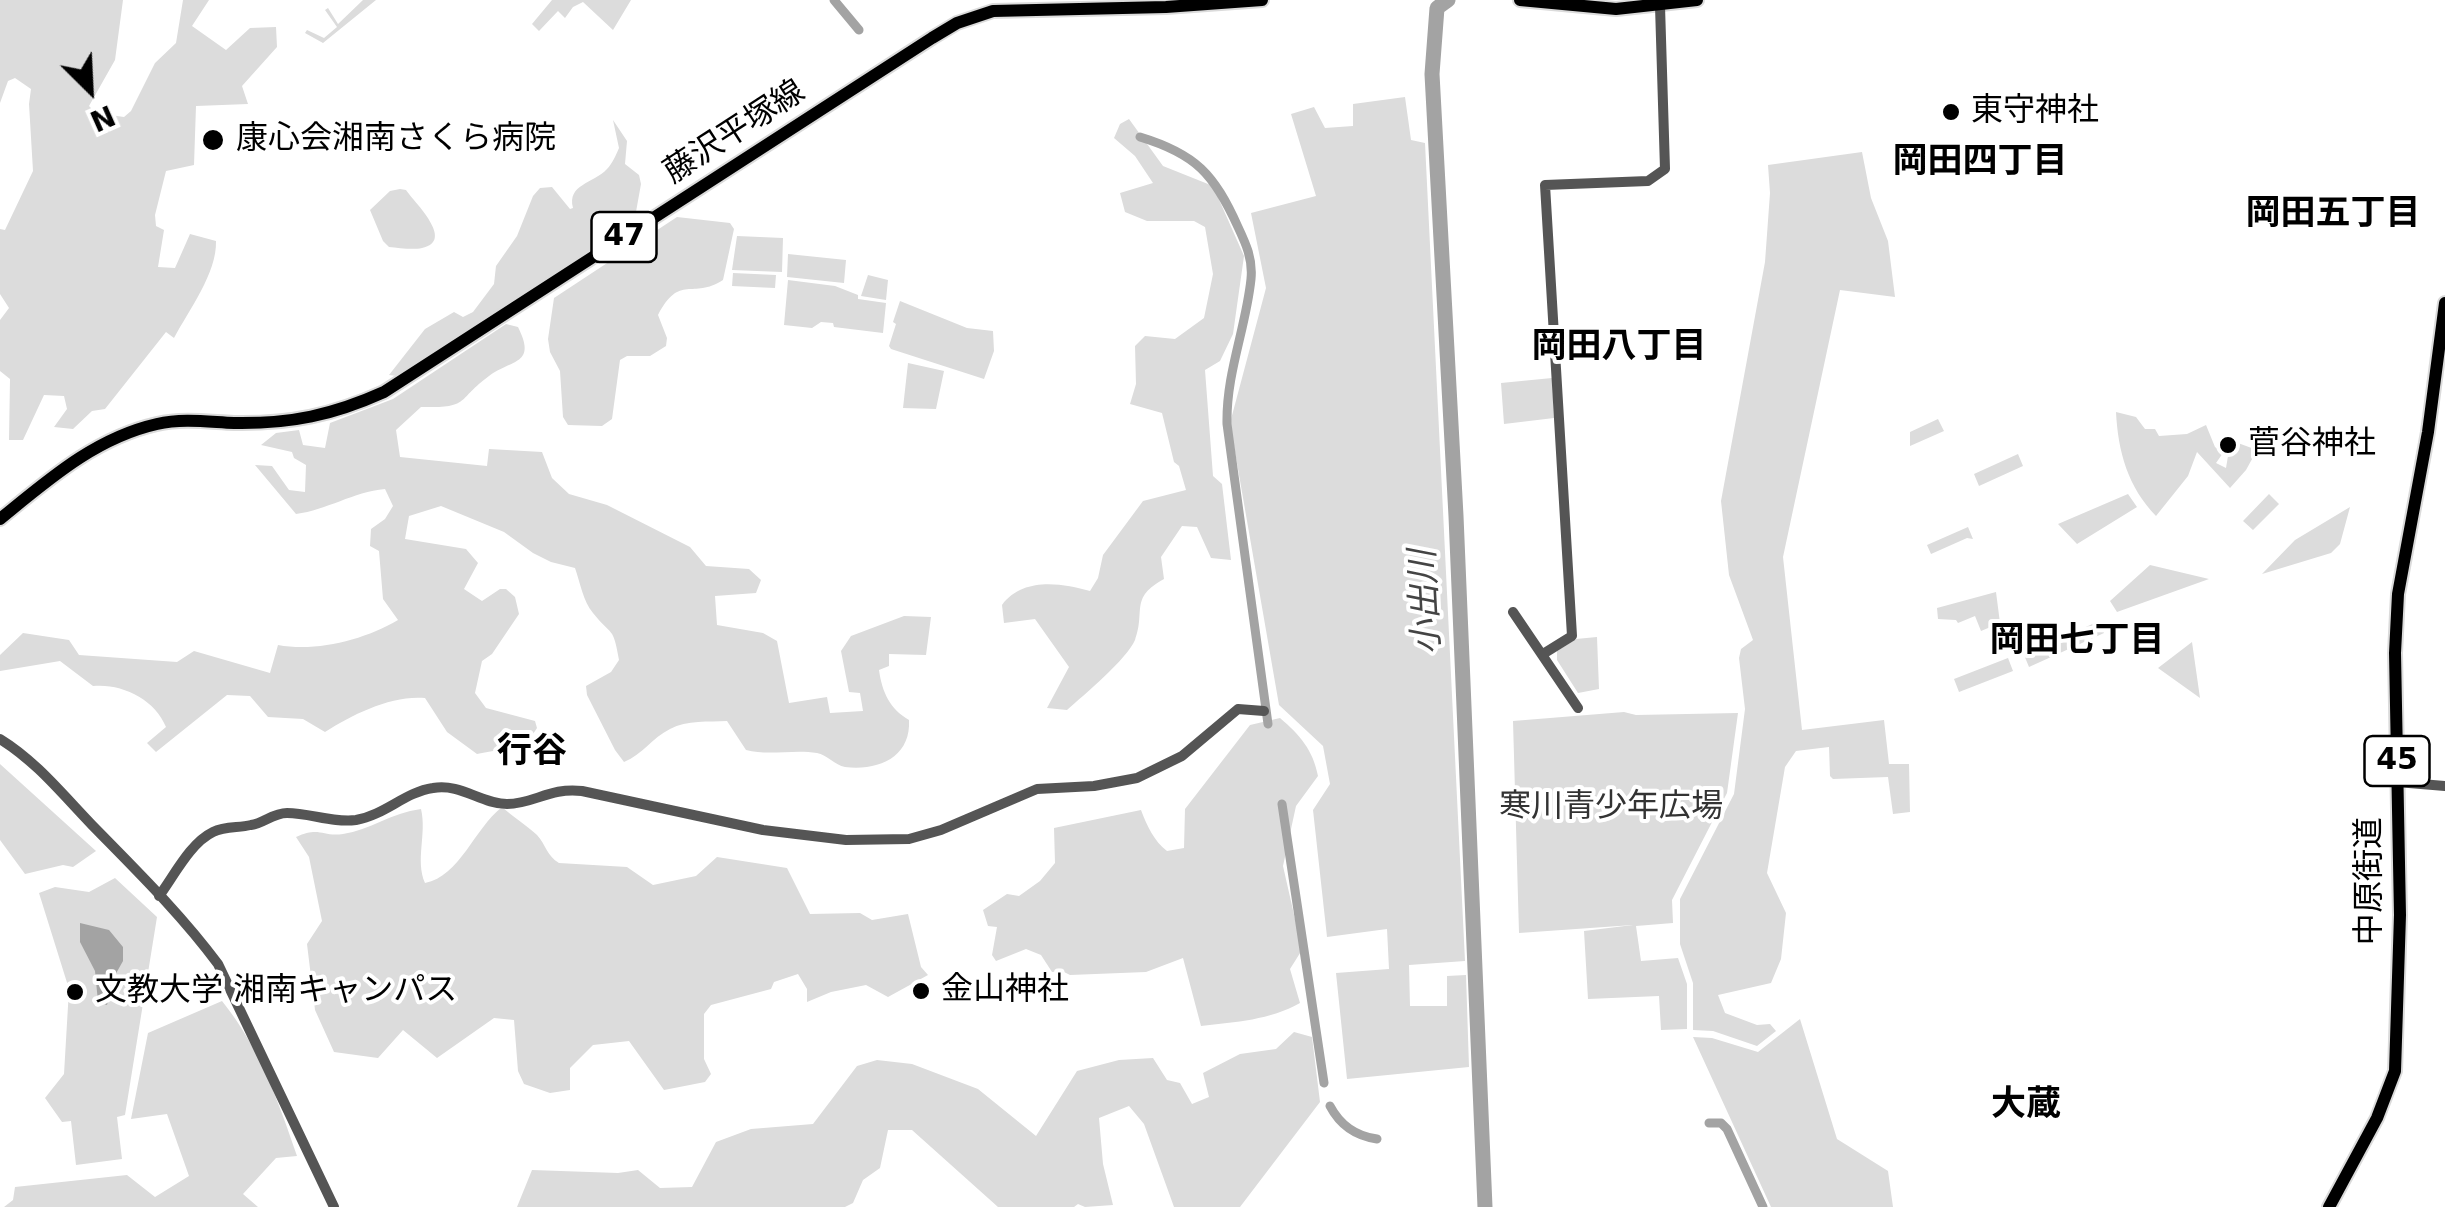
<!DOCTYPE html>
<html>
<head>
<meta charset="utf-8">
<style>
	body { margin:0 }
	#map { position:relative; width:2445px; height:1207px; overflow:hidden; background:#fff; font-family:"DejaVu Sans",sans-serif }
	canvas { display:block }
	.north { position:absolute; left:40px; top:40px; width:100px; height:100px; -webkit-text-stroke:8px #fff; paint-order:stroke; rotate:156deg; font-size:28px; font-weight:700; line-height:40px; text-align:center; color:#000 }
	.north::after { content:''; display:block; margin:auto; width:35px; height:45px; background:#000; clip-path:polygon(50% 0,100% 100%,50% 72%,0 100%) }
</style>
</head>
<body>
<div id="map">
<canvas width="2445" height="1207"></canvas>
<div class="north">N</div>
</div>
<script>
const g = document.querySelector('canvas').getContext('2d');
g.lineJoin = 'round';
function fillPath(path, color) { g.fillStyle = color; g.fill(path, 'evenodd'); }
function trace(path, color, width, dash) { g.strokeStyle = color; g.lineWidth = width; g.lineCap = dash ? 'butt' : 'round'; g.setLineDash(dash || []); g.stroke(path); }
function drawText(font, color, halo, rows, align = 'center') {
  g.font = font + ' "DejaVu Sans","Noto Sans JP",sans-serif'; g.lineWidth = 8; g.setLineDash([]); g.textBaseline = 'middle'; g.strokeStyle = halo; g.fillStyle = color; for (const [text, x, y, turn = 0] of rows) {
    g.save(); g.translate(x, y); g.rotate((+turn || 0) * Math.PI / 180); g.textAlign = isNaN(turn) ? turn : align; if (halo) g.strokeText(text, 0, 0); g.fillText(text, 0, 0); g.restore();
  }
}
const green = new Path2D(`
	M 0,0 L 123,0 L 115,60 L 89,106 L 96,113 L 124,117 L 131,111 L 155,63 L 176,43 L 183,0 L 209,0 L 192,26 L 226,50 L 250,28 L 276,27 L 277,47 L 242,86 L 248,104 L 196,106 L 194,165 L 166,171 L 155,215 L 156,226 L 164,230 L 158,267 L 175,268 L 190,234 L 216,241 C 217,273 189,310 174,338 L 166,332 L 105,409 L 92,411 L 73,429 L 54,427 L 67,409 L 64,396 L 44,395 L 23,440 L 9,440 L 10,379 L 0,371 L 0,320 L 9,308 L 0,294 L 0,229 L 5,230 L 33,171 L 29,104 L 31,89 L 15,78 L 8,81 L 0,103 Z
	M 363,0 L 376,0 L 323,43 L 305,33 L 307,30 L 324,38 L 337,27 L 325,10 L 328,8 L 338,24 Z
	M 552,0 L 631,0 L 613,30 L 583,2 L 573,7 L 565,18 L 558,11 L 539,31 L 532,24 Z
	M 1405,97 L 1411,140 L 1425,143 L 1465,961 L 1409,965 L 1410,1006 L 1447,1006 L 1447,976 L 1466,975 L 1469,1067 L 1347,1079 L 1336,973 L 1389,969 L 1387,929 L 1327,937 L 1313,810 L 1330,784 L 1323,746 L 1279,705 L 1230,423 L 1266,288 L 1251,213 L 1316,196 L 1291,114 L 1314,107 L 1325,128 L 1353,126 L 1353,104 Z
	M 1129,119 L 1163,166 L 1213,186 L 1244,256 L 1233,334 L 1220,361 L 1205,370 L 1213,476 L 1222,484 L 1231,560 L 1211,558 L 1197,527 L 1182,526 L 1161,557 L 1164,579 C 1129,598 1146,611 1135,640 C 1127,659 1084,695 1067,710 L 1047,708 L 1069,667 L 1035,619 L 1004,623 L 1002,605 C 1023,577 1061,583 1090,591 L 1098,578 L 1103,555 L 1143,501 L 1186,490 L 1179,466 L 1174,462 L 1162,413 L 1130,404 L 1136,384 L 1135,346 L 1145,336 L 1175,339 L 1204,318 L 1213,274 L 1205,227 L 1194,221 L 1147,221 L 1125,212 L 1120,193 L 1153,183 L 1135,156 L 1114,138 L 1120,124 Z
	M 613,120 L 627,141 L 625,164 L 639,175 L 641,184 L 634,223 L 397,376 L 389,375 L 425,329 L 454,312 L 463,317 L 473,312 L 494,284 L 496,266 L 517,236 L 533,196 L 540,188 L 552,187 L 570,209 L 573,208 C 567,184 593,184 607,169 C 612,164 616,155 619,148 Z
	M 1862,152 L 1871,198 L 1888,241 L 1895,297 L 1840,290 L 1783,557 L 1802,730 L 1884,720 L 1889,764 L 1909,764 L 1910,812 L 1893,814 L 1888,777 L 1833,779 L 1830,776 L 1829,747 L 1796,751 L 1785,767 L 1767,873 L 1786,913 L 1781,959 L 1771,983 L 1718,995 L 1725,1013 L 1757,1025 L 1770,1024 L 1776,1031 L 1757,1046 L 1713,1031 L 1693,1030 L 1693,983 L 1680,944 L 1680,899 L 1734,794 L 1745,709 L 1739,658 L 1741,649 L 1753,640 L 1729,575 L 1721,501 L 1765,262 L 1770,193 L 1768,165 Z
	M 400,189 L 406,190 C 414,202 456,241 422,248 C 413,250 399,248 389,247 L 383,241 L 370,210 L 390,191 Z
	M 677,217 L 730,223 L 734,229 L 723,280 C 692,300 680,273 658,315 L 667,338 L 666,346 L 650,356 L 627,356 L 620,360 L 612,419 L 602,426 L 568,425 L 563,417 L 560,371 L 550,352 L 548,339 L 554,298 Z
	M 737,236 L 783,238 L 782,272 L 732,270 Z
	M 788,254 L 846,260 L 844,283 L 787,277 Z
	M 733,273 L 776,275 L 775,288 L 732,286 Z
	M 868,275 L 888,280 L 886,300 L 861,296 Z
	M 788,280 L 835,286 L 858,295 L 858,299 L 886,303 L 883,333 L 834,327 L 833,323 L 821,322 L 812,328 L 784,325 Z
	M 900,301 L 967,328 L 993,331 L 994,351 L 984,379 L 891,349 L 889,346 L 896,324 L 893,322 Z
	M 506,324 L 518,327 C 537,365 512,359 489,376 C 455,401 471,408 421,407 L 396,430 L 400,457 L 487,466 L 489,449 L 542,452 L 552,478 L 569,494 L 607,505 L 690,547 L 706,566 L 749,569 L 761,580 L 756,593 L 715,596 L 717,625 L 763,633 L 777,641 L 789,703 L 827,697 L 830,713 L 863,711 L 860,693 L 849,692 L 841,651 L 851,636 L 904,616 L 931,617 L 926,655 L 889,654 L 889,666 L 879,670 C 882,692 890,709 909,720 C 911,757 879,771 845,767 C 835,765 827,755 817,753 C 794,749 769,756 746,750 L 727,721 C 709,722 687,720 670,729 C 652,738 643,754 624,762 L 615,750 L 587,695 L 586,686 L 611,672 L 619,660 C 613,625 612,637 593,613 C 583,601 580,582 575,568 L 551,562 L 533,553 L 504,532 L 441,506 L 409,516 L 405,539 L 466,549 L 478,563 L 464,589 L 482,601 L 500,589 L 506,589 L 515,597 L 519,614 L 492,654 L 482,661 L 475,693 L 486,708 L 535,721 L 537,728 C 526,748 497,750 477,754 L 447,732 L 425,698 C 392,695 353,714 325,732 L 303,719 L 268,717 L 250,696 L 227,695 L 156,752 L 147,743 L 166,727 C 155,699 121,683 93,686 L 60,661 L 0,671 L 0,655 L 23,633 L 69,640 L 79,655 L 177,662 L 194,651 L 270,673 L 278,645 C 317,652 364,640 398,620 L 383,599 L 379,551 L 370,546 L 371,529 L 385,519 L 393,506 L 385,489 C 353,492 327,510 296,514 L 255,465 L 272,466 L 289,490 L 305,492 L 306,465 L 294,458 L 292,452 L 261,445 L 276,433 L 299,430 L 303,445 L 325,448 L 330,423 L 393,399 Z
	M 908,363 L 944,371 L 936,409 L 903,408 Z
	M 1552,378 L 1554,418 L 1504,424 L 1501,383 Z
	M 2116,412 L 2136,417 L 2145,429 L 2155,429 L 2159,436 L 2187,434 L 2206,425 L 2215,447 L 2223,453 L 2216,463 L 2226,468 L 2228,456 L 2238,443 L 2257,450 L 2246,470 L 2230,488 L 2197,452 L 2188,476 L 2156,516 C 2128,487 2118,452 2116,412 Z
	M 1938,419 L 1944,431 L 1910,446 L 1910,432 Z
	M 2018,454 L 2023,466 L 1979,486 L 1974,474 Z
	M 2128,494 L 2137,507 L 2077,544 L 2058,524 Z
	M 2269,494 L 2279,504 L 2253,530 L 2243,521 Z
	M 2350,507 L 2340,544 L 2331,553 L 2262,574 L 2295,540 Z
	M 1968,527 L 1973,539 L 1967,538 L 1931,554 L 1927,545 Z
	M 2150,565 L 2209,579 L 2117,612 L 2110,601 Z
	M 1996,592 L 2000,623 L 1981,631 L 1975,616 L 1958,623 L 1956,620 L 1938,619 L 1937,608 Z
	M 2099,621 L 2104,633 L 2029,667 L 2024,655 Z
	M 1597,637 L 1599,689 L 1578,693 L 1557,660 L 1557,651 L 1576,639 Z
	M 2192,642 L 2200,698 L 2158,668 Z
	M 2008,658 L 2013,671 L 1959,692 L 1954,679 Z
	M 1624,712 L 1636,715 L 1738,713 L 1727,793 L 1672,900 L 1673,923 L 1636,926 L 1641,961 L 1678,958 L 1687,984 L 1687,1029 L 1661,1030 L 1659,996 L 1588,999 L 1584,931 L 1633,925 L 1519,933 L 1513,721 Z
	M 1280,718 C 1300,735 1313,750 1318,776 L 1296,806 L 1283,866 L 1302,950 L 1290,969 L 1300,1003 C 1270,1020 1236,1022 1201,1026 L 1183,958 L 1146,972 L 1070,975 L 1062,971 L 1052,972 L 1041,955 L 1026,949 L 996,961 L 992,955 L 997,927 L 988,926 L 983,910 L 1007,894 L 1019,896 L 1040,881 L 1055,863 L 1054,828 L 1141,810 C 1147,826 1154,841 1167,851 L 1184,848 L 1185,809 L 1250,725 Z
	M 0,764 L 96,851 L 73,867 L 63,865 L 25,874 L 0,840 Z
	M 502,807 C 512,816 530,828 537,835 C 546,845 547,856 559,863 L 627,867 L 653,885 L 696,876 L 717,857 L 787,868 L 810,914 L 860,913 L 872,920 L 908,914 L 921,967 L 928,975 L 888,997 L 866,985 L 831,992 L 807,1002 L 807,989 L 798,974 L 774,982 L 771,989 L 711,1005 L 704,1014 L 704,1059 L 711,1074 L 705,1082 L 664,1090 L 629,1041 L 593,1045 L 570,1068 L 570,1090 L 550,1093 L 524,1084 L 518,1071 L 514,1020 L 494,1018 L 437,1058 L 403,1030 L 378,1058 L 334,1052 L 315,1010 L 307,944 L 322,921 L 309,857 L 296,837 C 320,826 322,837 343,834 C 370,830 391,813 421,809 C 427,834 415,860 425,883 C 460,876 474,829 502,807 Z
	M 115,878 L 157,917 L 125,1115 L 117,1117 L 122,1159 L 76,1165 L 71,1121 L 62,1122 L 45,1098 L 64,1074 L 69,989 L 39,893 L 55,887 L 89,892 Z
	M 222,1001 C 259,1047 278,1100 297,1156 L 276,1158 L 243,1194 L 258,1207 L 4,1207 L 13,1200 L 15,1187 L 127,1175 L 155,1197 L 189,1176 L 167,1114 L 131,1119 L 148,1033 Z
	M 1800,1019 L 1837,1139 L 1888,1171 L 1893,1207 L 1771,1207 L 1693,1037 L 1712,1038 L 1758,1052 Z
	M 1294,1032 L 1312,1037 L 1320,1102 L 1240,1207 L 1174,1207 L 1144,1124 L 1129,1106 L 1099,1118 L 1103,1164 L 1113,1205 L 1085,1207 L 1078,1204 L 1074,1207 L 998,1207 L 912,1130 L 888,1130 L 880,1168 L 863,1180 L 853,1203 L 845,1207 L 517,1207 L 532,1170 L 618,1173 L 638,1170 L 660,1188 L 692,1187 L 716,1142 L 751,1129 L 813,1124 L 857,1066 L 877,1060 L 912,1064 L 978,1089 L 1036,1136 L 1077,1071 L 1119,1060 L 1153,1058 L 1167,1080 L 1180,1083 L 1192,1104 L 1209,1097 L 1203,1073 L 1240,1054 L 1276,1049 Z`);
const water = new Path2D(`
	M 80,923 L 109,930 L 123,947 L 123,961 L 114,977 L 107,1005 L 98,1002 L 95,971 L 80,942 Z`);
const canal = new Path2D(`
	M 834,0 L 859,30
	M 1140,137 C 1196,154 1214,174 1238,227 C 1246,244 1253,259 1251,279 C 1246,328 1226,373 1227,424 L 1268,724
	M 1282,804 L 1324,1083
	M 1330,1106 C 1340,1125 1355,1136 1377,1139
	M 1709,1123 L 1721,1123 L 1727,1129 L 1763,1207`);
const river = new Path2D(`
	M 1448,0 L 1437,8 L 1432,74 L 1456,516 L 1485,1207`);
const tertiary = new Path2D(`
	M 1513,612 L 1578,708
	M 1543,654 L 1572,636 L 1545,185 L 1648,181 L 1665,169 L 1660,6
	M 0,739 C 36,761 63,795 92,825 C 135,869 181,914 218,964 L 334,1207
	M 2397,782 L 2445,786
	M 159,896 C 174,876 190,843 213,832 C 225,826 238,828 251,825 C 264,823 273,813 287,813 C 310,813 332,823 356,820 C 385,815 405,792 433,788 C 461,783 481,804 507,804 C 534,804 550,787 582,791 L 763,830 L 846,840 L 909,839 L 941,830 L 1037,789 L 1094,786 L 1137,778 L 1182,756 L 1238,709 L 1264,711`);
const primary = new Path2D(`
	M 1520,0 L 1616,9 L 1697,0
	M 0,519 C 48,480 95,438 157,424 C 183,418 209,422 234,423 C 291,424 333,415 384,392 L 932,38 L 957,23 L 993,11 L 1166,7 L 1262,0
	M 2329,1207 L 2377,1118 L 2395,1071 L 2400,915 L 2395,653 L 2398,594 L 2428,432 L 2445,303`);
const markers = [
	[1951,112,10,"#000"],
	[213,140,12,"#000"],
	[2228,445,10,"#000"],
	[921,991,10,"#000"],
	[75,992,10,"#000"]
];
const shields = [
	[624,237,65],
	[2397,761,65]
];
const shieldNames = [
	["47",624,237],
	["45",2397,761]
];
const poiNames = [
	["東守神社",1971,112],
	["康心会湘南さくら病院",236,140],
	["菅谷神社",2248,445],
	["金山神社",941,991],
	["文教大学 湘南キャンパス",95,992]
];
const streetNames = [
	["藤沢平塚線",735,133,-33],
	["中原街道",2371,881,-90]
];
const parkNames = [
	["寒川青少年広場",1611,808]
];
const neighbourhoodNames = [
	["岡田四丁目",1980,163],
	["岡田五丁目",2333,215],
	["岡田八丁目",1619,348],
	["岡田七丁目",2077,642],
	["行谷",532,753],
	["大蔵",2026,1106]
];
const waterNames = [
	["小出川",1427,602,-93]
];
fillPath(green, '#dcdcdc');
fillPath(water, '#a3a3a3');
trace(canal, '#a3a3a3', 9);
trace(river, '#a3a3a3', 15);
trace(primary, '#dbdbdb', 16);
trace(tertiary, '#555', 10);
trace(primary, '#000', 12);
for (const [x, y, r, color] of markers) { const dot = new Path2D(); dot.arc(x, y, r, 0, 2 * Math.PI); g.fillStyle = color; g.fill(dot); trace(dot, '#fff', 4); }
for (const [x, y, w] of shields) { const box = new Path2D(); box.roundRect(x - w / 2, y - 25, w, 50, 8); g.fillStyle = '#fff'; g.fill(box); trace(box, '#000', 2.5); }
drawText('bold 30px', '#000', null, shieldNames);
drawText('32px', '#000', '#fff', poiNames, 'left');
drawText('32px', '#000', '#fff', streetNames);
drawText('32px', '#333', '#fff', parkNames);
drawText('bold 35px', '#000', '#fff', neighbourhoodNames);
drawText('italic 35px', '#444', '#fff', waterNames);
</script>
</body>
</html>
